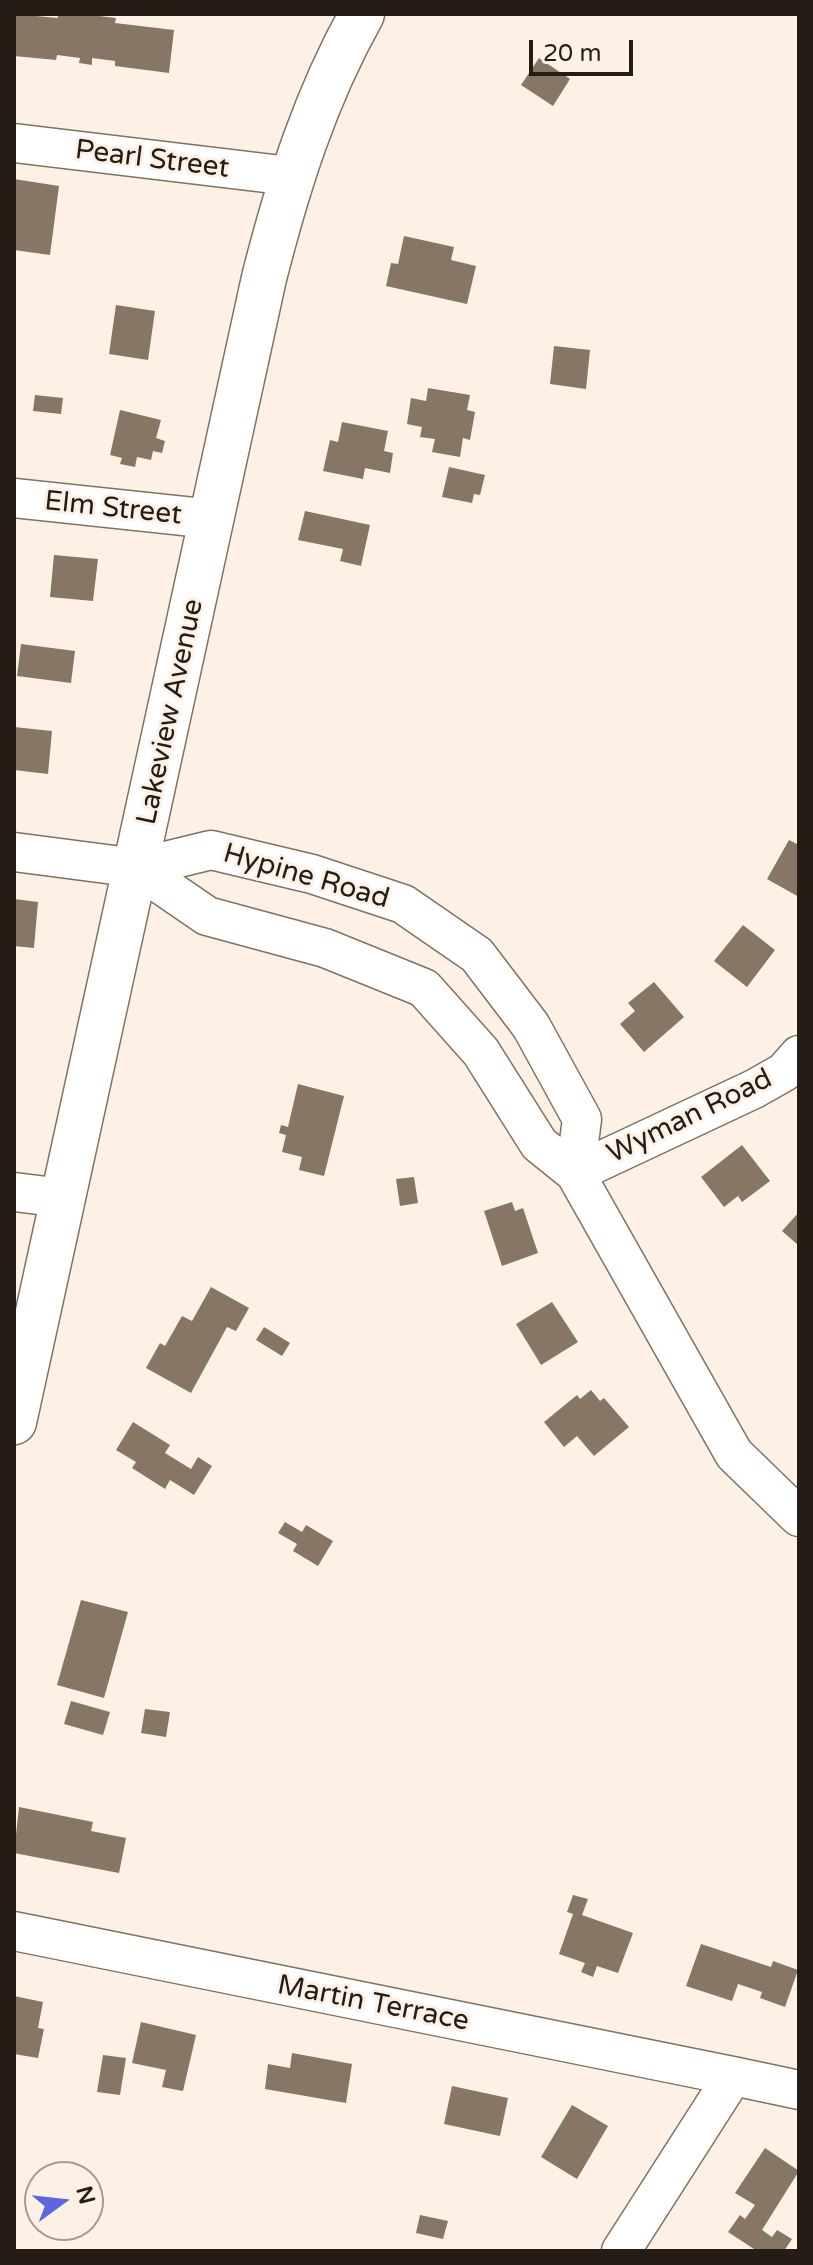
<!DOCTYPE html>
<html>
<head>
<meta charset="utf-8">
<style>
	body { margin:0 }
	#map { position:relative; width:813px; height:2265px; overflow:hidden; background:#fdf1e5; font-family:"Varela Round",sans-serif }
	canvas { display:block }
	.frame { position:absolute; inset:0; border:16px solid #241c15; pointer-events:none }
	.north { position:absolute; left:24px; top:2161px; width:80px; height:80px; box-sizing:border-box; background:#fdf1e5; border:2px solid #a69c92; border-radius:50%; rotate:75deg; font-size:22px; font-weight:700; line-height:32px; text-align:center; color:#241c15 }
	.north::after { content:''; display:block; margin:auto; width:28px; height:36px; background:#5b67de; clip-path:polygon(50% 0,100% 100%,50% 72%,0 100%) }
	.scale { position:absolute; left:529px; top:40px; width:104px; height:36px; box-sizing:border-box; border:4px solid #241c15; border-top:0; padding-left:10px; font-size:24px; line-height:28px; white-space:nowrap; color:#241c15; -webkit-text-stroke:6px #fdf1e5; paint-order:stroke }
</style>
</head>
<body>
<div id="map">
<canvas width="813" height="2265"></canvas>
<div class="frame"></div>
<div class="north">N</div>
<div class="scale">20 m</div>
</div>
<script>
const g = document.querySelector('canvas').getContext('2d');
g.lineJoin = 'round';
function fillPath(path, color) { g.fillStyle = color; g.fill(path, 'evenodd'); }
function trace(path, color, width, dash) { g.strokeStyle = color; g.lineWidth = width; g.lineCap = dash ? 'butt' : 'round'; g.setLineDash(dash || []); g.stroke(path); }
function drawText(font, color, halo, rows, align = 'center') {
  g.font = font + ' "Varela Round",sans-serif'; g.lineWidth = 6; g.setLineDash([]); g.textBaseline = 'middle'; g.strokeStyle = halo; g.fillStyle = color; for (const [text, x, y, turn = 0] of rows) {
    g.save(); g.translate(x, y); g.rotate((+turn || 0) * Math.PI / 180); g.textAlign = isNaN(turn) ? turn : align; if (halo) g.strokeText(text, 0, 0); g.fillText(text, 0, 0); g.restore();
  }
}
const building = new Path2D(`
	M 14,14 L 58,18 L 58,14 L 82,14 L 116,18 L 115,23 L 174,30 L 169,73 L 115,66 L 115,61 L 92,58 L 92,65 L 79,63 L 80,58 L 57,55 L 56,60 L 14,56 Z
	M 539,58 L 570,79 L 553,106 L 521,85 Z
	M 14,179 L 59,186 L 50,255 L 14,250 Z
	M 404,236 L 454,247 L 451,260 L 476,266 L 467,304 L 386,286 L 391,263 L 398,264 Z
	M 116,305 L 155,311 L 148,360 L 109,354 Z
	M 554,346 L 590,350 L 586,389 L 550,384 Z
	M 428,388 L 470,395 L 467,410 L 475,412 L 470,440 L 463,438 L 460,457 L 432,452 L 435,439 L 420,437 L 422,427 L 407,424 L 411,398 L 426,401 Z
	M 35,395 L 63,398 L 61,414 L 33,411 Z
	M 120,410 L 161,420 L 156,438 L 165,441 L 162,453 L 153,451 L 151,460 L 137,457 L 135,467 L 120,464 L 122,458 L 110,455 Z
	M 342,422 L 388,431 L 384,451 L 393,453 L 390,473 L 365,468 L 363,479 L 323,471 L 330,440 L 338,442 Z
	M 449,467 L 485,475 L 480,495 L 474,494 L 472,503 L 442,497 Z
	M 305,511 L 370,525 L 361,566 L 340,561 L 343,549 L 298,540 Z
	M 54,555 L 98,559 L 93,601 L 50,597 Z
	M 21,644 L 75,651 L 71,683 L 17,676 Z
	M 14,727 L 52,731 L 48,774 L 14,770 Z
	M 789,840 L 799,845 L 799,897 L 767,879 Z
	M 14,899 L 38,902 L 34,948 L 14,946 Z
	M 743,925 L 775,950 L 747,987 L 714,961 Z
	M 654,982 L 684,1017 L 644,1052 L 620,1024 L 635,1011 L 628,1003 Z
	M 298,1084 L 344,1096 L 324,1176 L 299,1170 L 302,1157 L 282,1152 L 286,1135 L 279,1133 L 281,1125 L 288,1127 Z
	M 742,1145 L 770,1181 L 742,1202 L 738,1196 L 724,1207 L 701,1177 Z
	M 414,1177 L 418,1203 L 400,1206 L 396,1179 Z
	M 512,1202 L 515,1211 L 523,1208 L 538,1253 L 502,1266 L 484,1211 Z
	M 799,1212 L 799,1246 L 782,1231 Z
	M 211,1287 L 249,1308 L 236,1331 L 227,1327 L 191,1393 L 146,1368 L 160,1343 L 165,1346 L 182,1316 L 192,1321 Z
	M 552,1302 L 578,1342 L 541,1365 L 516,1324 Z
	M 264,1327 L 290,1343 L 282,1356 L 256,1340 Z
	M 591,1390 L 600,1401 L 604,1398 L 629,1427 L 594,1456 L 577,1436 L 564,1447 L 544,1422 L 577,1395 L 580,1399 Z
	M 133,1422 L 170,1445 L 165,1453 L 191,1469 L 198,1457 L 212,1466 L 194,1495 L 170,1480 L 165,1489 L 132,1468 L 136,1462 L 116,1450 Z
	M 285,1522 L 302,1532 L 306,1525 L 333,1541 L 318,1566 L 293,1551 L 297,1544 L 278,1533 Z
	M 81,1600 L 128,1612 L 104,1698 L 57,1685 Z
	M 71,1701 L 110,1712 L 103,1735 L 64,1724 Z
	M 145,1709 L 170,1712 L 166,1737 L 141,1733 Z
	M 19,1807 L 93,1822 L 91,1831 L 126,1838 L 119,1873 L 14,1853 Z
	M 573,1895 L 588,1899 L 582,1915 L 633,1933 L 618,1973 L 597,1966 L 593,1977 L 581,1972 L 585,1963 L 559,1954 L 573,1914 L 567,1912 Z
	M 701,1944 L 771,1967 L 773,1961 L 798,1970 L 785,2007 L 760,1998 L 762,1992 L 738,1984 L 732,2001 L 686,1986 Z
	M 14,1996 L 43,2002 L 38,2028 L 44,2029 L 38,2058 L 14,2054 Z
	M 141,2022 L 196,2035 L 183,2091 L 162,2087 L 166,2070 L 132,2063 Z
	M 292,2053 L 352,2064 L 346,2103 L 265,2089 L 268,2064 L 290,2068 Z
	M 103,2055 L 126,2058 L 120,2095 L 97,2092 Z
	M 452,2086 L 508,2098 L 500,2136 L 444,2124 Z
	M 572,2105 L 608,2126 L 577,2179 L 541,2157 Z
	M 765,2148 L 799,2171 L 762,2230 L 772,2237 L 777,2230 L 792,2239 L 784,2251 L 757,2251 L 728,2232 L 740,2215 L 745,2219 L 755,2205 L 735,2193 Z
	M 420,2215 L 448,2221 L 443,2239 L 416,2233 Z`);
const street = new Path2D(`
	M 14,143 L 290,176
	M 14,498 L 212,519
	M 14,852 L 137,868 L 211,850 L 312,874 L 403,904 L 477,955 L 531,1026 L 582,1119 L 575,1173
	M 137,868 L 207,916 L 325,948 L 424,988 L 481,1052 L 539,1144 L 575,1173 L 734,1454 L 799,1517
	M 575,1173 L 754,1089 L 784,1072 L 799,1055
	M 14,1192 L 63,1198
	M 14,1931 L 733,2076 L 621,2251
	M 733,2076 L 799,2090`);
const secondary = new Path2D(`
	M 14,1422 L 264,278 C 288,184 315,98 362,14`);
const streetNames = [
	["Pearl Street",152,160,7],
	["Elm Street",113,509,6],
	["Lakeview Avenue",171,712,-78],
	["Hypine Road",306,877,16],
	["Wyman Road",690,1117,-26],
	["Martin Terrace",373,2004,11]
];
fillPath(building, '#887664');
trace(street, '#82715f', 41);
trace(secondary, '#82715f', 47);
trace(street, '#fff', 38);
trace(secondary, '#fff', 44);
drawText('28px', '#241c15', '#fdf1e5', streetNames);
</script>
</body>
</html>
